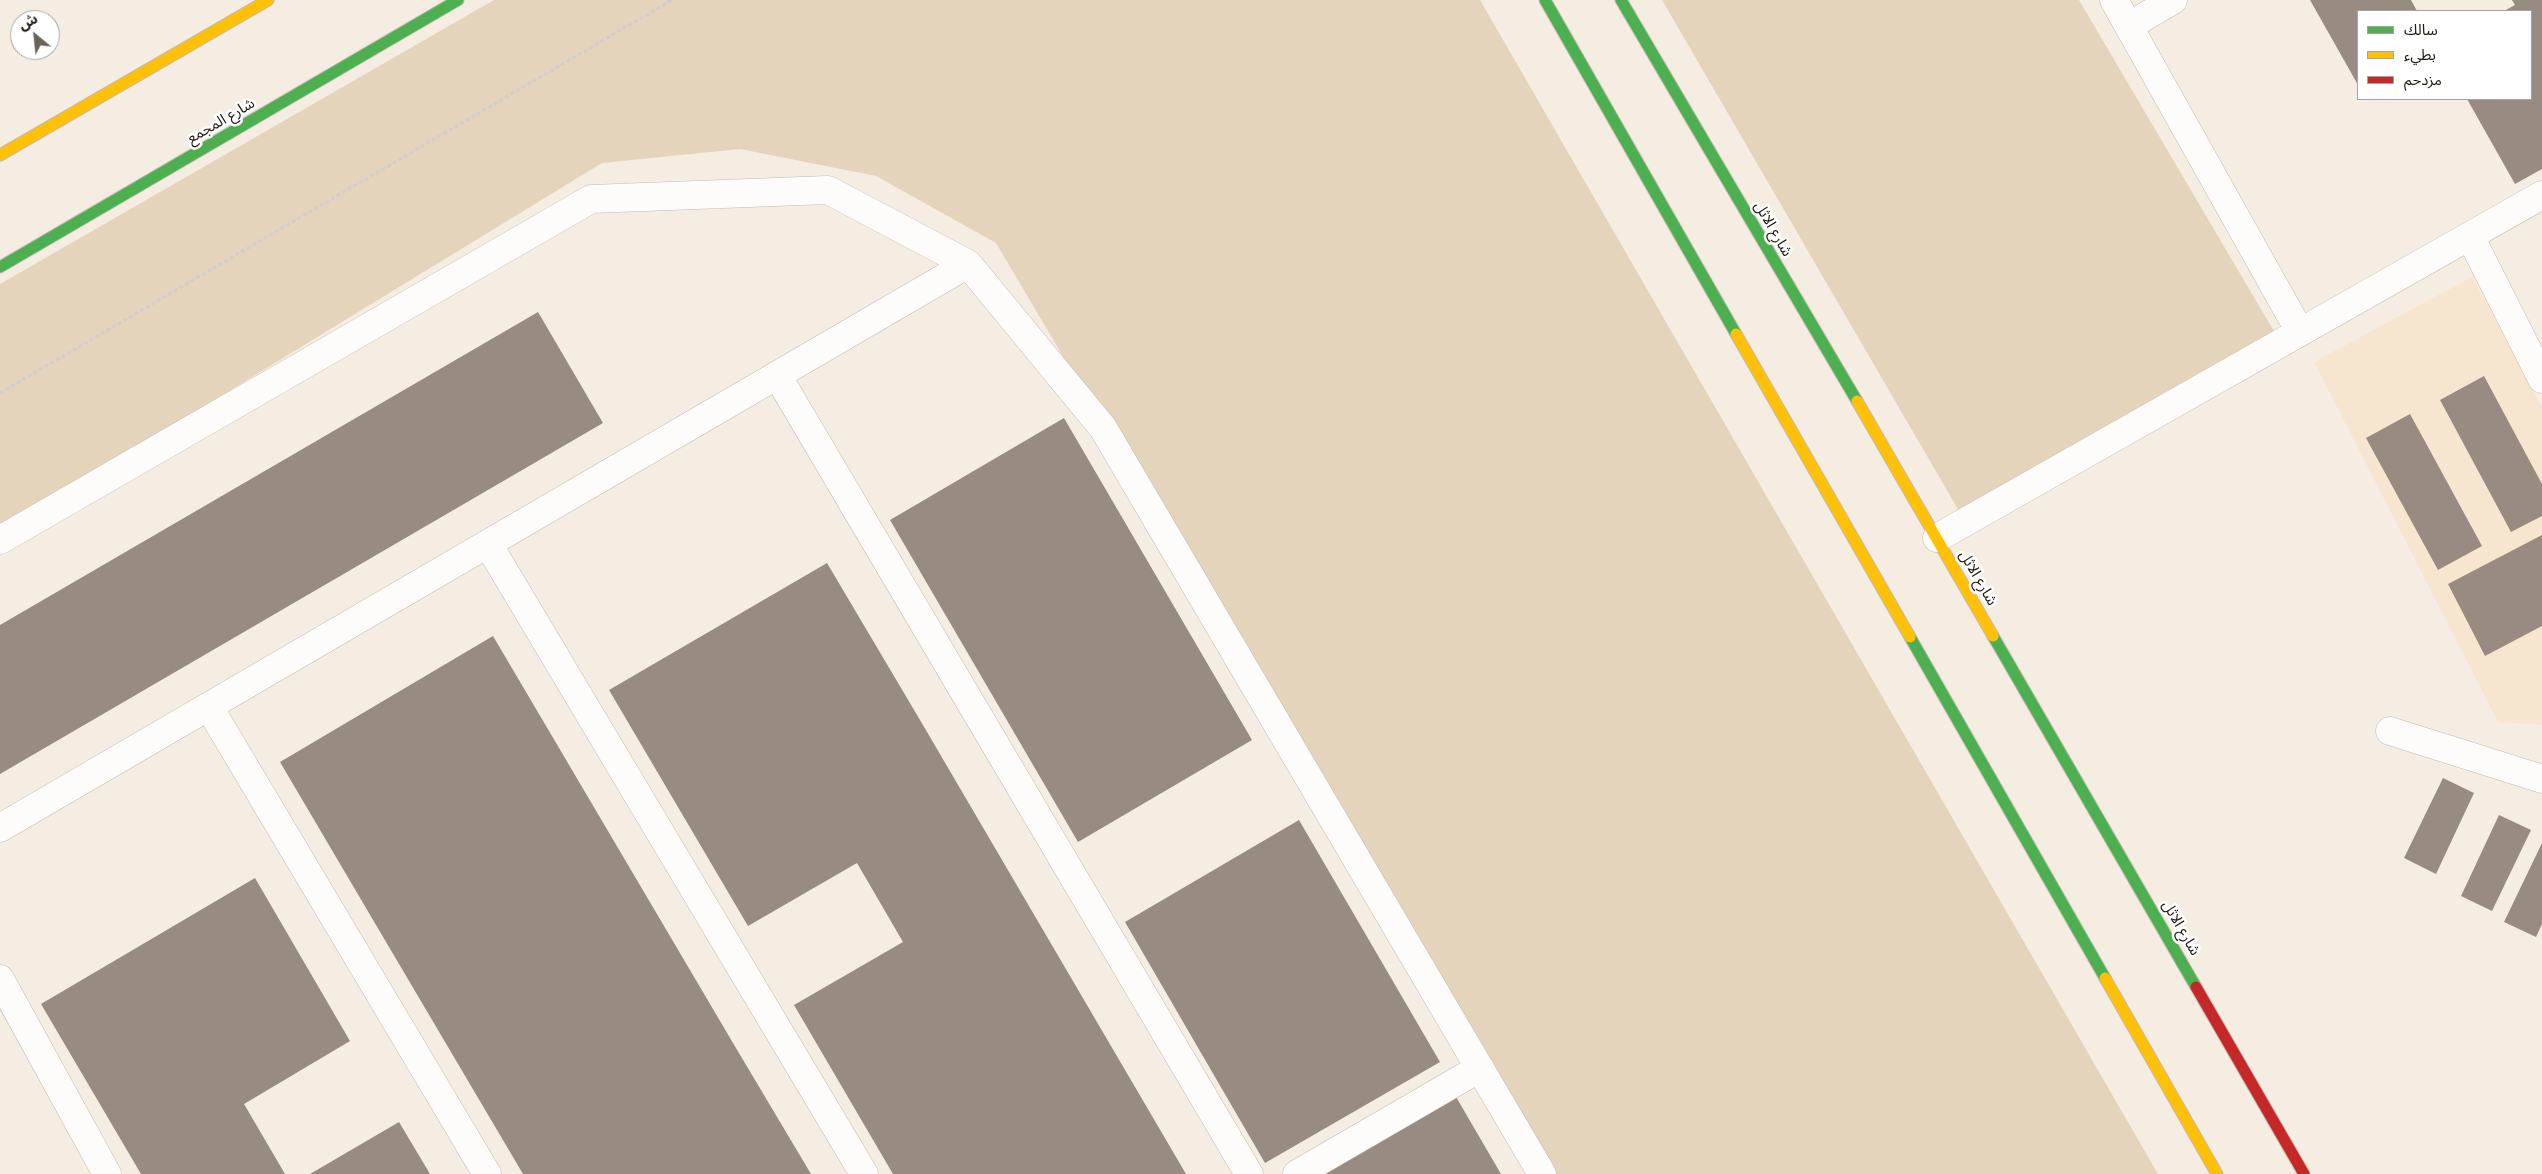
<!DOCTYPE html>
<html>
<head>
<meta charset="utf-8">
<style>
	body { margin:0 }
	#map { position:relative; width:2542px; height:1174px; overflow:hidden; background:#f5ede2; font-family:Figtree,"Noto Sans Arabic",sans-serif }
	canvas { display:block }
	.legend { position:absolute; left:2357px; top:10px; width:175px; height:90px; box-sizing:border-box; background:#fff; border:1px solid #a5a39f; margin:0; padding:6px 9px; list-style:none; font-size:15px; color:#1f190f }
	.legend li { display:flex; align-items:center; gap:10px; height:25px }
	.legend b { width:25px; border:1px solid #a5a39f }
	.north { position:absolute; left:10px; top:10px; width:50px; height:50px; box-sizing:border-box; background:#fff; border:1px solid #a5a39f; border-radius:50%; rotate:332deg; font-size:14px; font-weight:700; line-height:20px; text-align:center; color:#1f190f }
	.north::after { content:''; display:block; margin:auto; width:18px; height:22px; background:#6a6359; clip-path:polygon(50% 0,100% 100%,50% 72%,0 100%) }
</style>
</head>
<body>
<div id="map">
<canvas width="2542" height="1174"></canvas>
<ul class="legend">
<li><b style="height:6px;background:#4caf50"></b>سالك</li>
<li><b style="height:6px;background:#ffc107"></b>بطيء</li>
<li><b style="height:6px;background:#c62828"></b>مزدحم</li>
</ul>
<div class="north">ش</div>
</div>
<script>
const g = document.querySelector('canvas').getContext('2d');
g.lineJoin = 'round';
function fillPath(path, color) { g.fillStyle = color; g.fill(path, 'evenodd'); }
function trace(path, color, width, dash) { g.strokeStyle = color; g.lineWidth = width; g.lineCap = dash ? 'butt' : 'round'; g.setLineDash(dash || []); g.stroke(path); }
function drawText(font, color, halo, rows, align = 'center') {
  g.font = font + ' Figtree,"Noto Sans Arabic",sans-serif'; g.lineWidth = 5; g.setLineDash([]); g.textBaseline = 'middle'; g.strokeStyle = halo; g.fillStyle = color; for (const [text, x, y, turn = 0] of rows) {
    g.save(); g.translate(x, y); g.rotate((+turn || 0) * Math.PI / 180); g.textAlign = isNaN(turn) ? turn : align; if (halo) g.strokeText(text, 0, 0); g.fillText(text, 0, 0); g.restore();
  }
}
const built = new Path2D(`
	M 2472,277 L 2542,407 L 2542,725 L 2498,722 L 2314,362 Z`);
const green = new Path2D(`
	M 494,0 L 1480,0 L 2158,1174 L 1546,1174 L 996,243 L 876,176 L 740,149 L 602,163 L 0,531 L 0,284 Z
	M 1662,0 L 2079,0 L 2275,333 L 1959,511 Z`);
const building = new Path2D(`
	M 2310,0 L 2411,0 L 2417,11 L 2358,11 L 2358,85 Z
	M 2512,0 L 2542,0 L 2542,169 L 2515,184 L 2467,99 L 2531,99 L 2531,11 L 2504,11 L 2515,5 Z
	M 538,312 L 603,423 L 0,774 L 0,625 Z
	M 2484,376 L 2542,484 L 2542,516 L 2511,532 L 2440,400 Z
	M 2410,414 L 2482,546 L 2438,570 L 2366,438 Z
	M 1064,418 L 1252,740 L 1078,842 L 890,520 Z
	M 2542,535 L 2542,626 L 2485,656 L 2448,584 Z
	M 827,563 L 920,720 L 1186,1174 L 893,1174 L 794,1005 L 903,942 L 857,863 L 748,926 L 609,690 Z
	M 493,636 L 733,1043 L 811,1174 L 523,1174 L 376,925 L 280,762 Z
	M 2443,778 L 2474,793 L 2436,874 L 2404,858 Z
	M 2499,815 L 2531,830 L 2492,911 L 2461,896 Z
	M 1299,820 L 1440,1062 L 1265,1163 L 1125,922 Z
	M 2542,843 L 2542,924 L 2536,937 L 2504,922 Z
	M 255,878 L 350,1041 L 244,1104 L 285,1174 L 141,1174 L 41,1004 Z
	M 1452,1090 L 1501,1174 L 1307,1174 Z
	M 399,1122 L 430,1174 L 310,1174 Z`);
const path = new Path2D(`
	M 0,393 L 672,0`);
const street = new Path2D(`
	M 2114,0 L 2300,332
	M 2129,26 L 2173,0
	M 2470,236 L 2542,379
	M 777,375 L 1249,1174
	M 1937,538 L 2542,195
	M 0,540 L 591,199 L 828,190 L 968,264 L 1103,428 L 1542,1174
	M 488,544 L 864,1174
	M 209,707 L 487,1174
	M 2390,731 L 2542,779
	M 0,828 L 968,264
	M 0,979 L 107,1174
	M 1297,1174 L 1480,1068`);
const fast = new Path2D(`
	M 1545,0 L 1736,334
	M 1621,0 L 1857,401
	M 0,267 L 458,0
	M 1993,636 L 2196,987
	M 1910,637 L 2105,978`);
const slow = new Path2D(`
	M 0,155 L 268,0
	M 1736,334 L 1910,637
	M 1857,401 L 1993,636
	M 2105,978 L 2217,1174`);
const jam = new Path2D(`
	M 2196,987 L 2304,1174`);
const streetNames = [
	["شارع المجمع",221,121,-30],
	["شارع الاثل",1773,229,60],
	["شارع الاثل",1978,578,60],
	["شارع الاثل",2181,928,60]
];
fillPath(built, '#f6e6cf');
fillPath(green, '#e5d4bc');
fillPath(building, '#988b81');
trace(street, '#c2bbb1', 29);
trace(fast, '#c2bbb1', 13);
trace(slow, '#c2bbb1', 13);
trace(jam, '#c2bbb1', 13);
trace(path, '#d1cecb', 3, [4, 2.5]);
trace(street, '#fefcfb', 28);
trace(fast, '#4caf50', 11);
trace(slow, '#ffc107', 11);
trace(jam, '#c62828', 11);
drawText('15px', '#1f190f', '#fff', streetNames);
</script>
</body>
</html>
